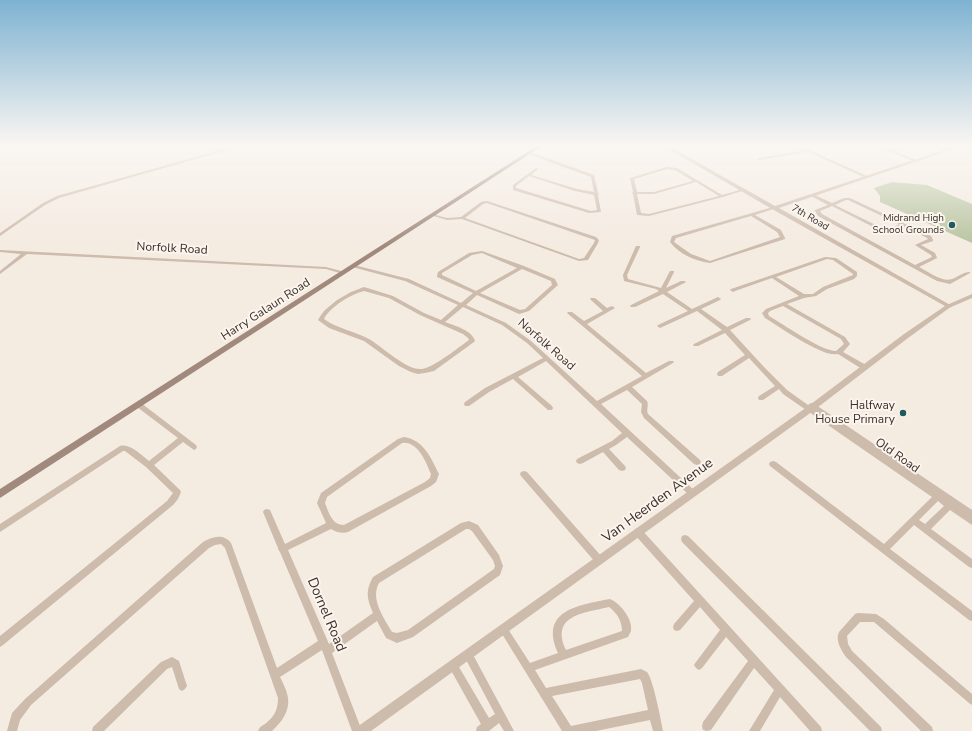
<!DOCTYPE html>
<html>
<head>
<meta charset="utf-8">
<style>
	body { margin:0 }
	canvas { display:block; background:#f4ebe1 }
</style>
</head>
<body>
<canvas width="972" height="731"></canvas>
<script>
const g = document.querySelector('canvas').getContext('2d');
g.lineJoin = 'round';
function fillPath(path, color) { g.fillStyle = color; g.fill(path, 'evenodd'); }
function trace(path, color, width, dash) { g.strokeStyle = color; g.lineWidth = width; g.lineCap = dash ? 'butt' : 'round'; g.setLineDash(dash || []); g.stroke(path); }
function drawText(font, color, halo, rows, align = 'center') {
  g.font = font + ' "Nunito Sans",sans-serif'; g.lineWidth = 4; g.setLineDash([]); g.textBaseline = 'middle'; g.strokeStyle = halo; g.fillStyle = color; for (const [text, x, y, turn = 0] of rows) {
    g.save(); g.translate(x, y); g.rotate((+turn || 0) * Math.PI / 180); g.textAlign = isNaN(turn) ? turn : align; if (halo) g.strokeText(text, 0, 0); g.fillText(text, 0, 0); g.restore();
  }
}
const green = new Path2D(`
	M 892,182 L 927,185 L 972,204 L 972,243 L 880,202 L 880,196 L 874,188 Z`);
const minor = new Path2D(`
	M 242,144 L 248,144 L 59,198 L 45,205 L 0,236 L 0,233 L 43,203 L 57,196 Z
	M 746,144 L 752,144 L 735,149 L 733,148 Z
	M 791,144 L 796,144 L 869,177 L 866,178 L 808,152 L 759,160 L 757,159 L 759,158 L 804,150 Z
	M 872,144 L 877,144 L 919,161 L 916,162 Z
	M 902,144 L 908,144 L 899,147 L 897,146 Z
	M 528,152 L 530,152 L 594,175 L 598,193 L 599,194 L 598,195 L 601,212 L 589,213 L 513,190 L 513,185 L 536,168 L 538,169 L 537,170 L 531,175 L 577,189 L 594,192 L 591,177 L 528,154 ZM 529,176 L 575,191 L 594,195 L 597,210 L 591,211 L 516,188 L 516,186 Z
	M 667,167 L 677,168 L 722,195 L 743,189 L 745,190 L 723,197 L 649,216 L 637,215 L 633,194 L 632,193 L 633,192 L 630,178 ZM 667,169 L 675,170 L 693,181 L 654,192 L 637,192 L 634,179 ZM 696,182 L 719,196 L 649,214 L 641,213 L 637,194 L 654,194 Z
	M 811,194 L 813,194 L 832,203 L 844,198 L 850,198 L 931,236 L 933,240 L 933,241 L 921,245 L 935,253 L 937,258 L 919,267 C 927,271 943,283 952,279 C 958,277 963,272 970,272 L 970,273 L 950,284 L 937,281 L 818,216 L 815,211 L 815,210 L 828,205 L 811,196 ZM 846,200 L 848,200 L 899,224 L 890,230 L 886,230 L 835,205 ZM 832,206 L 883,232 L 893,232 L 903,226 L 927,238 L 928,239 L 915,245 L 931,255 L 932,257 L 915,265 L 822,214 L 820,211 Z
	M 487,201 L 596,237 L 599,240 L 598,243 L 588,260 L 579,261 L 462,219 L 447,220 L 430,215 L 432,214 L 447,218 L 461,217 L 481,202 ZM 487,203 L 592,239 L 595,240 L 594,243 L 584,258 L 579,259 L 465,218 L 483,204 Z
	M 773,207 L 776,208 L 755,215 L 781,230 L 785,238 L 785,239 L 710,263 C 695,261 679,254 670,242 L 672,236 ZM 751,216 L 777,232 L 780,237 L 710,261 L 691,254 L 681,247 L 674,242 L 676,238 Z
	M 636,246 L 640,246 L 640,247 L 627,275 L 628,279 L 661,288 L 670,271 L 674,271 L 674,272 L 666,288 L 681,281 L 685,281 L 686,282 L 667,292 L 692,309 L 718,297 L 721,299 L 720,300 L 701,309 L 727,327 L 746,318 L 750,318 L 751,319 L 750,320 L 730,330 L 764,367 L 787,390 L 808,405 L 811,403 L 813,403 L 972,510 L 972,525 L 950,510 L 931,529 L 972,559 L 972,568 L 969,567 L 914,525 L 890,549 L 972,611 L 972,621 L 969,620 L 770,466 L 769,464 L 770,462 L 773,461 L 776,462 L 884,544 L 932,497 L 783,394 L 779,389 L 763,400 L 759,400 L 758,398 L 759,396 L 775,386 L 749,358 L 722,376 L 718,376 L 717,374 L 718,372 L 745,355 L 725,333 L 698,346 L 694,346 L 693,345 L 694,344 L 722,330 L 697,311 L 660,328 L 657,326 L 658,325 L 688,311 L 663,294 L 635,307 L 631,307 L 630,306 L 631,305 L 659,291 L 656,289 L 624,281 L 623,275 ZM 938,501 L 944,506 L 925,524 L 919,520 Z
	M 0,250 L 326,267 L 345,272 L 345,273 L 343,274 L 326,269 L 27,254 L 0,274 L 0,271 L 21,254 L 0,252 Z
	M 482,251 L 524,266 L 555,279 L 558,285 L 529,311 L 519,314 L 477,295 L 466,305 L 506,323 L 531,341 L 597,401 L 642,376 L 567,313 L 568,312 L 572,312 L 584,321 L 603,311 L 591,300 L 590,299 L 591,298 L 595,298 L 607,308 L 612,306 L 615,308 L 587,324 L 646,373 L 669,361 L 673,361 L 674,362 L 673,363 L 632,387 L 647,401 C 649,405 646,410 648,414 L 700,460 L 701,462 L 700,464 L 697,465 L 694,464 L 644,418 L 641,412 L 642,404 L 627,390 L 601,404 L 695,491 L 696,493 L 695,495 L 692,496 L 689,495 L 627,437 L 616,445 L 609,449 L 625,466 L 626,468 L 625,470 L 622,471 L 619,470 L 603,452 L 583,463 L 580,464 L 577,463 L 576,461 L 577,459 L 612,441 L 622,433 L 546,361 L 518,377 L 552,406 L 553,408 L 552,410 L 548,410 L 513,379 L 489,392 L 469,406 L 465,406 L 464,404 L 465,402 L 485,388 L 543,358 L 527,343 L 502,325 L 463,307 L 445,322 C 455,326 472,330 475,341 L 474,342 L 434,371 L 425,373 L 418,374 L 411,372 L 399,366 L 364,341 L 329,328 L 318,320 L 321,315 L 325,310 L 337,300 L 351,292 L 364,287 L 393,296 L 424,313 L 441,320 L 458,305 L 405,281 L 352,267 L 352,266 L 354,265 L 409,279 L 461,303 L 473,293 L 437,277 L 437,276 L 438,272 L 469,253 ZM 482,253 L 517,268 L 476,291 L 442,275 L 442,273 L 472,255 ZM 522,269 L 551,281 L 552,285 L 525,309 L 520,310 L 480,293 ZM 364,291 L 389,298 L 420,315 L 463,334 L 468,338 L 469,340 C 459,347 433,368 422,369 C 407,371 383,347 369,339 C 354,331 338,329 324,319 C 330,307 351,294 364,291 Z
	M 825,257 L 836,258 L 857,272 L 857,276 L 854,279 L 827,289 L 816,296 L 804,298 L 787,304 L 845,337 L 850,344 L 843,352 L 866,365 L 867,367 L 866,369 L 862,369 L 838,354 C 823,358 780,327 765,318 L 762,313 L 766,309 L 799,296 L 772,278 L 735,291 L 733,292 L 730,290 L 731,289 ZM 827,259 L 833,260 L 853,274 L 853,275 L 823,287 L 813,294 L 804,294 L 776,277 ZM 783,306 L 841,339 L 844,344 L 836,351 C 821,351 783,324 769,316 L 768,313 L 770,311 Z
	M 972,294 L 972,298 L 951,307 L 949,308 L 946,306 L 947,305 Z
	M 137,403 L 141,403 L 196,445 L 197,447 L 196,449 L 194,450 L 183,442 L 154,465 L 180,490 L 181,492 L 178,499 L 173,505 L 3,645 L 0,647 L 0,636 L 167,501 L 173,493 L 146,467 L 125,451 L 123,451 L 0,532 L 0,524 L 120,446 C 130,443 141,455 149,461 L 178,438 L 137,407 L 136,405 Z
	M 404,437 C 424,440 431,458 439,474 L 436,482 L 431,486 L 348,532 C 342,534 336,532 331,529 L 288,550 L 329,644 L 373,613 C 367,599 365,591 373,577 L 461,523 L 469,521 L 478,525 L 499,555 L 503,566 L 500,575 L 413,637 L 397,643 L 386,638 L 377,621 L 332,653 L 362,731 L 352,731 L 322,650 L 280,677 C 283,683 287,691 288,698 C 290,711 281,723 272,731 L 258,731 C 260,727 261,726 265,724 C 274,717 278,710 278,698 L 225,548 L 221,544 L 215,545 L 209,548 L 31,705 L 20,720 L 17,731 L 7,731 L 12,713 L 25,699 L 203,542 C 212,537 223,533 231,543 L 277,668 L 318,641 L 280,552 L 278,549 L 278,548 L 263,512 L 264,510 L 267,509 L 270,510 L 285,544 L 326,523 L 317,503 L 321,493 L 398,439 ZM 402,443 C 418,441 426,462 431,474 L 430,478 L 425,482 L 344,525 C 332,525 329,513 325,503 L 327,497 ZM 466,529 L 469,529 L 472,531 L 493,560 L 495,566 L 494,569 L 408,630 L 397,633 L 392,632 C 384,618 370,599 379,583 Z
	M 524,471 L 527,472 L 602,557 L 603,560 L 602,563 L 599,564 L 596,563 L 521,476 L 520,474 L 521,472 Z
	M 638,528 L 641,529 L 821,727 L 822,731 L 810,731 L 780,697 L 760,731 L 749,731 L 774,690 L 754,668 L 711,730 L 707,731 L 703,730 L 702,726 L 703,722 L 748,661 L 726,637 L 702,668 L 699,670 L 696,668 L 694,665 L 696,662 L 720,630 L 700,607 L 680,630 L 677,631 L 674,630 L 673,627 L 674,624 L 694,601 L 635,535 L 634,532 L 635,529 Z
	M 685,535 L 688,536 L 881,727 L 882,731 L 870,731 L 682,542 L 681,539 L 682,536 Z
	M 610,599 C 620,603 633,619 631,631 C 630,633 629,635 628,637 L 535,670 L 546,688 L 641,669 C 643,670 645,671 647,672 C 653,679 661,720 663,731 L 653,731 L 650,720 L 596,731 L 562,731 L 499,629 L 500,626 L 503,625 L 506,626 L 530,663 L 558,653 C 539,610 579,605 610,599 ZM 609,607 C 617,613 622,621 622,631 L 566,650 C 550,615 584,613 609,607 ZM 640,679 L 642,683 L 648,710 L 571,726 L 552,696 Z
	M 858,613 L 876,614 L 884,619 L 972,694 L 972,705 L 969,703 L 874,622 L 860,622 L 847,636 L 848,644 L 852,651 L 932,727 L 933,731 L 921,731 L 846,657 C 841,650 835,640 839,632 L 855,614 Z
	M 468,649 L 471,651 L 514,731 L 504,731 L 499,723 L 489,731 L 476,731 L 477,727 L 481,724 L 448,665 L 450,662 L 453,660 L 456,662 L 489,718 L 495,714 L 463,654 L 465,651 Z
	M 172,657 L 179,661 L 187,686 L 185,689 L 182,691 L 179,689 L 172,667 L 167,669 L 104,731 L 92,731 L 93,727 L 161,662 Z`);
const tertiary = new Path2D(`
	M 660,144 L 665,144 L 775,206 L 962,144 L 968,144 L 779,208 L 952,306 L 908,338 L 813,411 L 371,731 L 355,731 L 357,727 L 807,407 L 904,334 L 945,306 L 772,209 Z`);
const secondary = new Path2D(`
	M 540,144 L 545,144 L 0,498 L 0,489 Z`);
const markers = [
	[952,225,4,"#1f5a5e"],
	[903,413,4,"#1f5a5e"]
];
const farStreetnames = [
	["7th Road",810,218,30]
];
const farPoinames = [
	["Midrand High",944,219],
	["School Grounds",944,231]
];
const streetNames = [
	["Norfolk Road",172,249,3],
	["Harry Galaun Road",266,310,-33],
	["Norfolk Road",546,345,41],
	["Old Road",897,456,35]
];
const poiNames = [
	["Halfway",895,406],
	["House Primary",895,420]
];
const nearStreetnames = [
	["Van Heerden Avenue",658,501,-36],
	["Dornel Road",326,615,67]
];
fillPath(green, '#b8c4a0');
fillPath(minor, '#cdbbac');
fillPath(tertiary, '#cdbbac');
fillPath(secondary, '#a18a7d');
const sky = g.createLinearGradient(0, 0, 0, 246);
sky.addColorStop(0, '#7eb2d2');
sky.addColorStop(0.59, '#faf6f2');
sky.addColorStop(1, '#faf6f200');
g.fillStyle = sky;
g.fillRect(0, 0, 972, 246);
for (const [x, y, r, color] of markers) { const dot = new Path2D(); dot.arc(x, y, r, 0, 2 * Math.PI); g.fillStyle = color; g.fill(dot); trace(dot, '#fbf5ee', 1.5); }
drawText('10px', '#3b302b', '#fbf5ee', farStreetnames);
drawText('10px', '#3b302b', '#fbf5ee', farPoinames, 'right');
drawText('12px', '#3b302b', '#fbf5ee', streetNames);
drawText('12px', '#3b302b', '#fbf5ee', poiNames, 'right');
drawText('14px', '#3b302b', '#fbf5ee', nearStreetnames);
</script>
</body>
</html>
